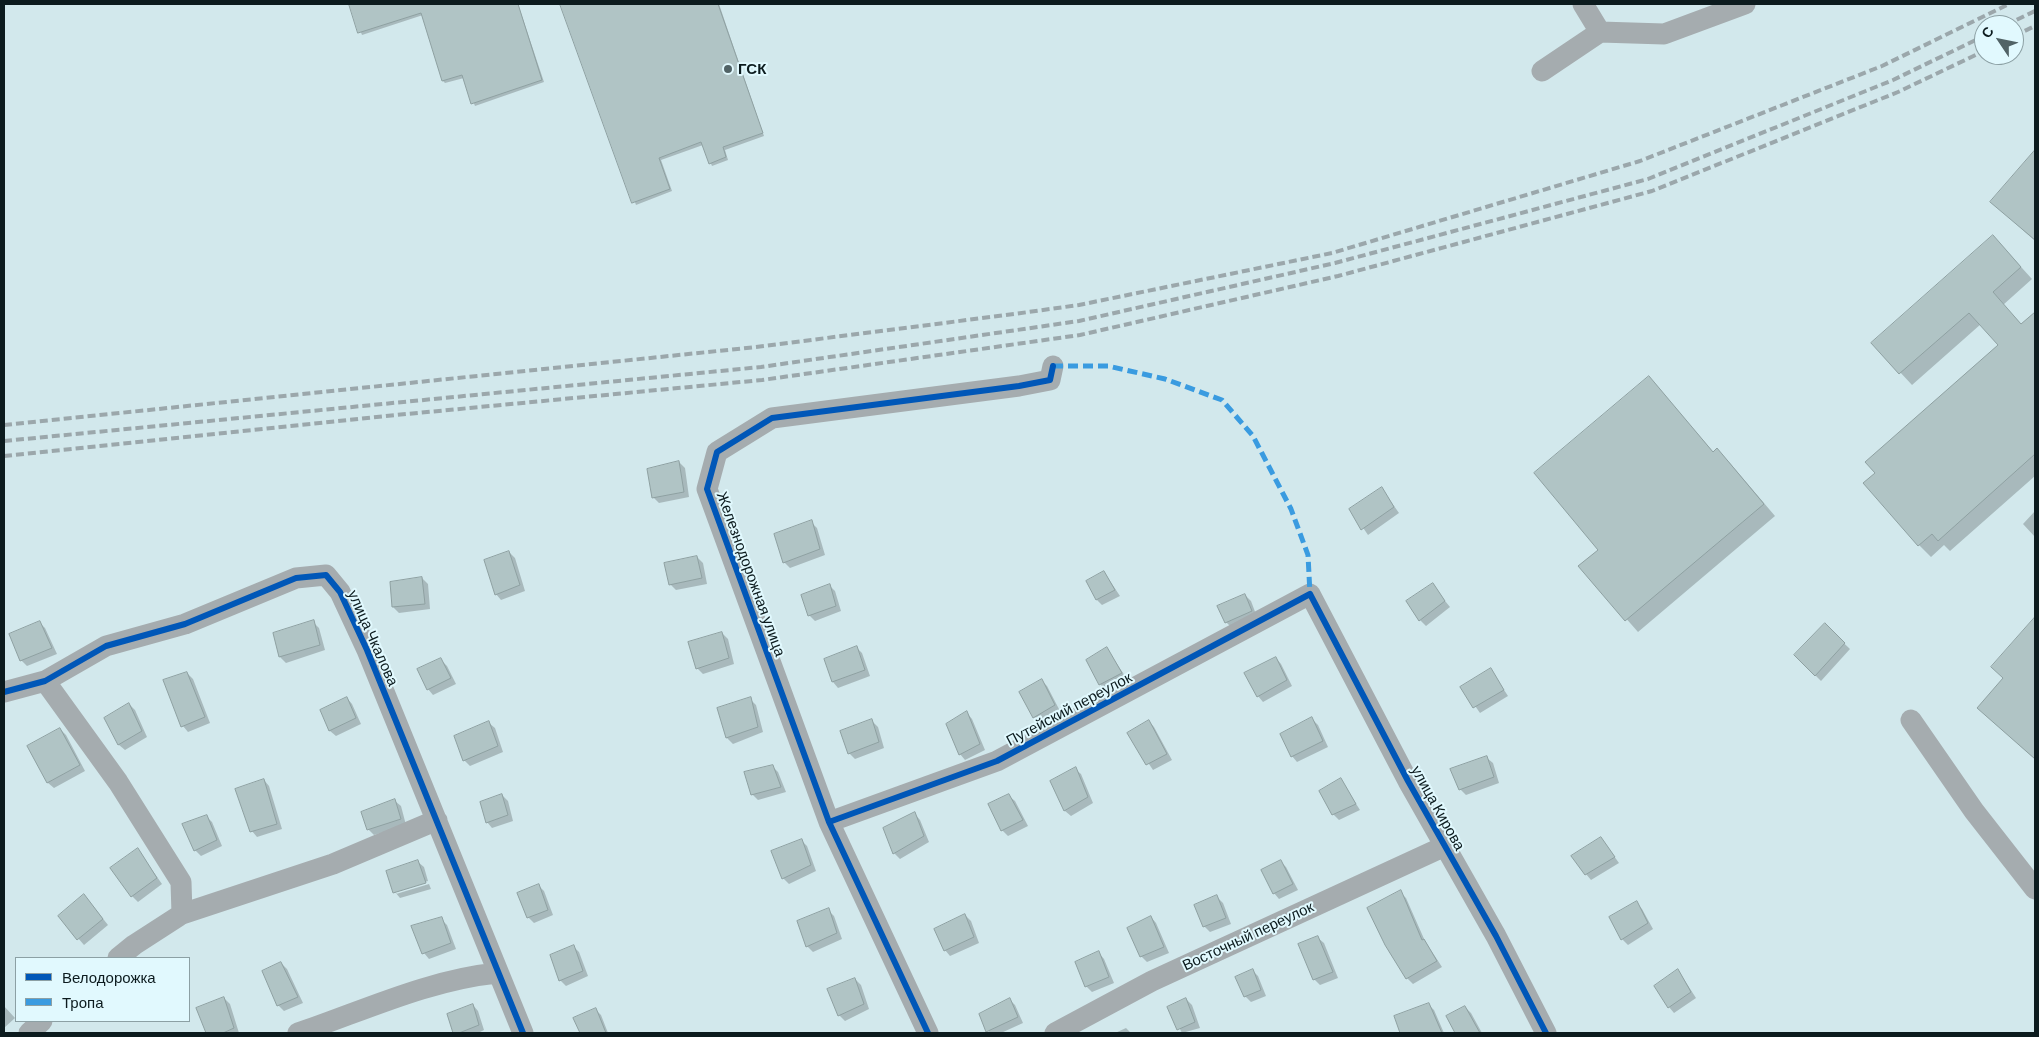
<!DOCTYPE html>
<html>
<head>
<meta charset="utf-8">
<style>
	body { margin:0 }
	#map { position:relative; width:2039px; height:1037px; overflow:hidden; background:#d2e8ec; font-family:Barlow,sans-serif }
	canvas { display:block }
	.frame { position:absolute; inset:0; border:5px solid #0c1b1e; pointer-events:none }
	.legend { position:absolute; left:15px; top:957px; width:175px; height:65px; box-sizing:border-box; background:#e1f9fe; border:1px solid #8ca0a4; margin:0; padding:6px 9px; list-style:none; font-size:15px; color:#0c1b1e }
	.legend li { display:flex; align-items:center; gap:10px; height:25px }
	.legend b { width:25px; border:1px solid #8ca0a4 }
	.north { position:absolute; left:1974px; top:15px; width:50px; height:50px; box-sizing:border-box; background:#e1f9fe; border:1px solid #8ca0a4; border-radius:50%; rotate:304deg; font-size:14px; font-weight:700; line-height:20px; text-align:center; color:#0c1b1e }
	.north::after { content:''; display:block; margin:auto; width:18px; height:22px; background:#516366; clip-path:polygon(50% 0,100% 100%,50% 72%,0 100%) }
</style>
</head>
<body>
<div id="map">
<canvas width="2039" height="1037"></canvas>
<div class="frame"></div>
<ul class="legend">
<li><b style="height:6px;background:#0057b8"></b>Велодорожка</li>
<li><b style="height:6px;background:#3a9be0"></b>Тропа</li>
</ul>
<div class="north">С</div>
</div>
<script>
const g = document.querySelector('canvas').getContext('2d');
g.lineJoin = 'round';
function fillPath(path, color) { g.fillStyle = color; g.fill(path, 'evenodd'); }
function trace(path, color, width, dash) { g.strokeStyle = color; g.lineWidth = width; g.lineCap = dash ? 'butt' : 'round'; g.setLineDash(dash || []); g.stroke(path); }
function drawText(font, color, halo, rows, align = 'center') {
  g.font = font + ' Barlow,sans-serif'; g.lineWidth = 4; g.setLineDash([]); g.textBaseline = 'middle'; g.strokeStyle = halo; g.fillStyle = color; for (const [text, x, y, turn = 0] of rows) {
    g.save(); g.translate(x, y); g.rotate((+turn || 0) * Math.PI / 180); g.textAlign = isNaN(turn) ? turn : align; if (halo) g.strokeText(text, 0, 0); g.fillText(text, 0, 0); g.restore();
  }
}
const shadow = new Path2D(`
	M 350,4 L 518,4 L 544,82 L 475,106 L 464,78 L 445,83 L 443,81 L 423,15 L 362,35 Z
	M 561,4 L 719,4 L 764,136 L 725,150 L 728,160 L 712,166 L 703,145 L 661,160 L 672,191 L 636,205 Z
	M 2035,152 L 2035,241 L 1992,202 Z
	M 1993,236 L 2032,279 L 2003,305 L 2022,325 L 2035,314 L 2035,476 L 1950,551 L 1944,545 L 1931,557 L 1919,545 L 1999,345 L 1981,324 L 1912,385 L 1873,343 Z
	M 1649,377 L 1714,453 L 1717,450 L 1729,462 L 1775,516 L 1638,632 L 1580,566 L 1599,550 Z
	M 679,462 L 685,468 L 689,497 L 659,503 L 653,497 Z
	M 1382,489 L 1399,513 L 1368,535 L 1351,510 Z
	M 2035,511 L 2035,537 L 2023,524 Z
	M 811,522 L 817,528 L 825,555 L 790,568 L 784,562 Z
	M 509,552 L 515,558 L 525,591 L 501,600 L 496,594 Z
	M 697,557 L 703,563 L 707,584 L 676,590 L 670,584 Z
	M 1104,572 L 1120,596 L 1102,605 L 1097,600 Z
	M 422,578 L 428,584 L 430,609 L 399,613 L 393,607 L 391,583 Z
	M 829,585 L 835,591 L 841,611 L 815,621 L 809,615 Z
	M 1432,585 L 1450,607 L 1426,626 L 1420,620 Z
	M 1245,595 L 1251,601 L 1257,617 L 1232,628 L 1226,622 Z
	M 2035,619 L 2035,759 L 1990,719 L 2004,678 L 1993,667 Z
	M 39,622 L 45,628 L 57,654 L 27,666 L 21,660 Z
	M 313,622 L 319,628 L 325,650 L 286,663 L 280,657 L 274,634 Z
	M 1825,625 L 1850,649 L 1821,681 L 1795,655 Z
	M 722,633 L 728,639 L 734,664 L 703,674 L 697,668 Z
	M 857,648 L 862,653 L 870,676 L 838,688 L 833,682 L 826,660 Z
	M 1107,649 L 1127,679 L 1106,690 L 1100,684 Z
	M 1276,658 L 1281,664 L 1292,686 L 1263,702 L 1258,696 Z
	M 441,660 L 447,666 L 456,684 L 433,695 L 428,689 Z
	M 1491,670 L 1508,696 L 1480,713 L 1462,687 Z
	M 187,673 L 193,679 L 210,723 L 188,732 L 183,726 Z
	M 1041,680 L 1047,686 L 1060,711 L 1040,723 L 1034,717 Z
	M 347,698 L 352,704 L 361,724 L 336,736 L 330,731 L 321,710 Z
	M 750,699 L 756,705 L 763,732 L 733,744 L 727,738 L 719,709 Z
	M 129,704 L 135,710 L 147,737 L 125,750 L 119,745 L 106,718 Z
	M 967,713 L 972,719 L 985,750 L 965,760 L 960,754 Z
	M 1312,719 L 1318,725 L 1328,747 L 1297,762 L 1292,756 Z
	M 872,721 L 878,727 L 884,748 L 855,759 L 849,753 Z
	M 1149,721 L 1154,727 L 1172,760 L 1153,770 L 1129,734 Z
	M 489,723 L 495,728 L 503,752 L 470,766 L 464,760 L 455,736 Z
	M 60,729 L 66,735 L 85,771 L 54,788 L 48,783 L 28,746 Z
	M 1487,758 L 1493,763 L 1499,783 L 1466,795 L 1460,789 Z
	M 772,766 L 778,772 L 786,792 L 758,800 L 752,794 Z
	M 1075,769 L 1081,774 L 1093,803 L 1071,816 L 1065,811 L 1052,782 Z
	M 264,780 L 269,786 L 282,829 L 257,837 L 252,831 Z
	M 1341,780 L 1360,810 L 1339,820 L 1333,814 Z
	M 502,795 L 508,801 L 513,821 L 492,828 L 487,822 Z
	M 1009,796 L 1015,801 L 1028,826 L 1008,836 L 1002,830 Z
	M 395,801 L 401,806 L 406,825 L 374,835 L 368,829 Z
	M 915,814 L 920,820 L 929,842 L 900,859 L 894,853 Z
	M 206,816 L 212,822 L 222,846 L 201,856 L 195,850 Z
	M 1601,838 L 1619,863 L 1591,880 L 1586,874 Z
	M 802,841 L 807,846 L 816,871 L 789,884 L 783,878 Z
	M 138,850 L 162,884 L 138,902 L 132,896 Z
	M 418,862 L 424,867 L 428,881 L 396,891 L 396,894 L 429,884 L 431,889 L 400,898 L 395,892 Z
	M 1281,862 L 1286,867 L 1298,890 L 1279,899 L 1274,893 Z
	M 538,885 L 544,891 L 553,915 L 534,923 L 528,917 Z
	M 1400,892 L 1406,898 L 1425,941 L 1442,967 L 1413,984 L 1407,978 Z
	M 1217,897 L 1223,903 L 1231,924 L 1210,932 L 1204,926 Z
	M 89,901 L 108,925 L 84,945 L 59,916 Z
	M 1636,903 L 1642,909 L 1653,929 L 1628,945 L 1622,939 Z
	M 828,910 L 834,916 L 842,939 L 813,952 L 807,946 Z
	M 965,915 L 971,921 L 979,943 L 950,956 L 945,950 Z
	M 1151,917 L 1156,923 L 1169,953 L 1147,962 L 1141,956 Z
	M 441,919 L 447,925 L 456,949 L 429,959 L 424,953 L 412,927 Z
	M 1318,938 L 1324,943 L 1338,978 L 1320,985 L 1314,979 Z
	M 574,947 L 579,952 L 588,976 L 566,986 L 560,980 Z
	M 1099,953 L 1104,959 L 1114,983 L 1092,992 L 1086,986 Z
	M 281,963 L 287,969 L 303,1003 L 284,1011 L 278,1005 Z
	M 1678,970 L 1696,998 L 1674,1013 L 1669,1007 Z
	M 1253,971 L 1258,976 L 1266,996 L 1251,1002 L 1245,996 Z
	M 855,979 L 861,985 L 869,1009 L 845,1021 L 839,1015 Z
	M 224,998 L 230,1004 L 239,1033 L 208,1033 L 198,1009 Z
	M 1186,999 L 1192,1005 L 1200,1028 L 1182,1033 L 1169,1008 Z
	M 1010,1000 L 1015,1005 L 1023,1023 L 1001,1033 L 990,1033 L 988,1031 Z
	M 1428,1004 L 1434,1010 L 1444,1033 L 1402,1033 L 1395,1017 Z
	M 473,1005 L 478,1011 L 484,1030 L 478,1033 L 454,1033 L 448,1014 Z
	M 4,1006 L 15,1018 L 4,1028 Z
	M 1465,1007 L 1471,1013 L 1482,1033 L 1457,1033 L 1448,1016 Z
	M 596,1010 L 601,1015 L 608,1033 L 581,1033 L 575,1018 Z
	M 1126,1028 L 1131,1033 L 1115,1033 Z`);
const building = new Path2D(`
	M 349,4 L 518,4 L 542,80 L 471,104 L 462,75 L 442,81 L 421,13 L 358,33 Z
	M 560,4 L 718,4 L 763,133 L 723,147 L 726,157 L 709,164 L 701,142 L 659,158 L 670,189 L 632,203 Z
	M 2035,150 L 2035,240 L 1990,202 Z
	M 1993,235 L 2021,267 L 1993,292 L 2021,324 L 2035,312 L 2035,454 L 1938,541 L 1932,534 L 1918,546 L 1863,483 L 1875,473 L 1865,462 L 1998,345 L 1969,313 L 1899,374 L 1871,343 Z
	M 1649,376 L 1713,452 L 1717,448 L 1764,504 L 1625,621 L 1578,566 L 1598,550 L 1534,473 Z
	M 679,461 L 684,492 L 652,498 L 647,469 Z
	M 1382,487 L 1394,507 L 1361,530 L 1349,509 Z
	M 812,520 L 820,549 L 783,563 L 774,534 Z
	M 509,551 L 520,585 L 495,595 L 484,560 Z
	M 697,556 L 702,578 L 669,585 L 664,563 Z
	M 1104,571 L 1115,590 L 1096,600 L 1086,581 Z
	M 422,577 L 425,604 L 392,607 L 390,582 Z
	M 1433,583 L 1445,601 L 1419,621 L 1406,601 Z
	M 830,584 L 836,606 L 808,616 L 801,595 Z
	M 1245,594 L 1252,611 L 1225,623 L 1217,606 Z
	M 2035,617 L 2035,759 L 1977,708 L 2003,678 L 1991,667 Z
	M 314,620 L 320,645 L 279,657 L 273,633 Z
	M 40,621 L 52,648 L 20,661 L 9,634 Z
	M 1825,623 L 1845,643 L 1815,676 L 1794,655 Z
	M 722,632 L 729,658 L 696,669 L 688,642 Z
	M 857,646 L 865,670 L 832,682 L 824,659 Z
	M 1107,647 L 1122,673 L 1099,685 L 1086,660 Z
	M 1276,657 L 1287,680 L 1257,697 L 1244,673 Z
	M 441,658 L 451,678 L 427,690 L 417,669 Z
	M 1491,668 L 1504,690 L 1473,708 L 1460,687 Z
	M 187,672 L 205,717 L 181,727 L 163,680 Z
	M 1042,679 L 1055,705 L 1033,718 L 1019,692 Z
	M 347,697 L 356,718 L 329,731 L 320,710 Z
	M 751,697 L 758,727 L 726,738 L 717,708 Z
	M 129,703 L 142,731 L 118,745 L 104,718 Z
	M 967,711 L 980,744 L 959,755 L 946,724 Z
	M 1312,717 L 1323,741 L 1291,757 L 1280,734 Z
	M 872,719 L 879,742 L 848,754 L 840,731 Z
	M 1149,720 L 1167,754 L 1146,765 L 1127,733 Z
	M 489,721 L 498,746 L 463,761 L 454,736 Z
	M 60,728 L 80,765 L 47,783 L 27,746 Z
	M 1487,756 L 1494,777 L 1459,790 L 1450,769 Z
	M 773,765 L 781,787 L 751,795 L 744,772 Z
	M 1076,767 L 1088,797 L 1064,811 L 1050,781 Z
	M 1341,778 L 1356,804 L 1332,815 L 1319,791 Z
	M 264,779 L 277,824 L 250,832 L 235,789 Z
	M 502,794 L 508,815 L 486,823 L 480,802 Z
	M 1009,794 L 1023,820 L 1001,831 L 988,804 Z
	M 395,799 L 401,819 L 367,830 L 361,812 Z
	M 915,812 L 924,836 L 893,854 L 883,828 Z
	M 207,815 L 217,840 L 194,851 L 182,824 Z
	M 1601,837 L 1615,857 L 1585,875 L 1571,856 Z
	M 802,839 L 811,865 L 782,879 L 771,851 Z
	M 138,848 L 157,878 L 131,897 L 110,868 Z
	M 418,860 L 426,883 L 393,893 L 386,871 Z
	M 1281,860 L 1293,884 L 1273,894 L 1261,870 Z
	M 539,884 L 548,910 L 527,918 L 517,893 Z
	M 1401,890 L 1422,940 L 1424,939 L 1437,961 L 1406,979 L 1385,945 L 1367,908 Z
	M 84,894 L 103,919 L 77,940 L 58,916 Z
	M 1217,895 L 1226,918 L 1203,927 L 1194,905 Z
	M 1637,901 L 1648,923 L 1621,940 L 1609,917 Z
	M 829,908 L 837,933 L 806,947 L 797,921 Z
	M 965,914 L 974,937 L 944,951 L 934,929 Z
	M 1151,916 L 1164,947 L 1140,957 L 1127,928 Z
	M 442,917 L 451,943 L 422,954 L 411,926 Z
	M 1318,936 L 1333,972 L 1313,980 L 1298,944 Z
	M 574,945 L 583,971 L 559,981 L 550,955 Z
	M 1099,951 L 1109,977 L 1085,987 L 1075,962 Z
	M 281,962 L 298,997 L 277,1006 L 262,971 Z
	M 1253,969 L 1261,990 L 1244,997 L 1235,977 Z
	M 1678,969 L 1691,992 L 1668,1008 L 1654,986 Z
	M 855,978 L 864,1004 L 838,1016 L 827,989 Z
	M 224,997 L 234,1028 L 223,1033 L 206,1033 L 196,1008 Z
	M 1010,998 L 1018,1017 L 986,1032 L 979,1014 Z
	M 1186,998 L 1195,1022 L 1177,1030 L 1167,1007 Z
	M 1429,1003 L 1442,1033 L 1400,1033 L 1394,1016 Z
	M 473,1004 L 479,1025 L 459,1033 L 453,1033 L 447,1014 Z
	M 1465,1006 L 1480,1033 L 1455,1033 L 1446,1016 Z
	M 596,1008 L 606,1033 L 580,1033 L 573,1018 Z`);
const street = new Path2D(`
	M 1583,4 L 1600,32
	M 1542,71 L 1600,32 L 1664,34 L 1745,4
	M 45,681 L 118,782 L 181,882 L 182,914
	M 4,692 L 45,681 L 106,646 L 185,624 L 296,578 L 326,575 L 340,592 L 367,650 L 523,1033
	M 1911,720 L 1974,811 L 2035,889
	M 829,822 L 997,761 L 1310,594 L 1408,781 L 1496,936 L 1546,1033
	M 118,958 L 134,945 L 182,914 L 333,864 L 437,820
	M 29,1033 L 42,1021
	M 298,1033 C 363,1011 428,980 497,973
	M 928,1033 L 829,822 L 707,489 L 717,452 L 772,418 L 1019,386 L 1050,380 L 1053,366
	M 1055,1033 L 1152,981 L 1445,846`);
const rail = new Path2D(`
	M 2006,25 L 2035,11
	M 2014,36 L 2035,26
	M 4,425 L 756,347 L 1014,314 L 1079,305 L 1332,253 L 1640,161 L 1882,66 L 2009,4
	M 4,441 L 761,367 L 1079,321 L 1335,263 L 1648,179 L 1893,80 L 1984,36
	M 4,456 L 386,416 L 762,380 L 1080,335 L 1338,276 L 1652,191 L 1898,92 L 1984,51`);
const quiet = new Path2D(`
	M 1053,366 L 1108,366 L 1165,379 L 1222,400 L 1253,436 L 1291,509 L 1308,555 L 1310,594`);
const cycleway = new Path2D(`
	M 4,692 L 45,681 L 106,646 L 185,624 L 296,578 L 326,575 L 340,592 L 367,650 L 523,1033
	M 829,822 L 997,761 L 1310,594 L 1408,781 L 1496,936 L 1546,1033
	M 928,1033 L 829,822 L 707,489 L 717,452 L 772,418 L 1019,386 L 1050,380 L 1053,366`);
const markers = [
	[728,69,5,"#516366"]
];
const poiNames = [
	["ГСК",738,69]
];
const streetNames = [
	["Железнодорожная улица",751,574,70],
	["улица Чкалова",373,638,66],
	["Путейский переулок",1069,709,-28],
	["улица Кирова",1438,808,61],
	["Восточный переулок",1248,936,-25]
];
fillPath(shadow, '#0003');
fillPath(building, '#b0c4c5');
trace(building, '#8ea0a1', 1);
trace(street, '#a5acaf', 21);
trace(rail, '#9ba7ab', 4, [8, 4]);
trace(quiet, '#3a9be0', 5, [10, 5]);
trace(cycleway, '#0057b8', 6);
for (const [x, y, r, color] of markers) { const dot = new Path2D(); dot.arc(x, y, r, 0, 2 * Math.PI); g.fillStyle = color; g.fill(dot); trace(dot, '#e1f9fe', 2); }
drawText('bold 15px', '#0c1b1e', '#e1f9fe', poiNames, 'left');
drawText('15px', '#0c1b1e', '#e1f9fe', streetNames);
</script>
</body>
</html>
